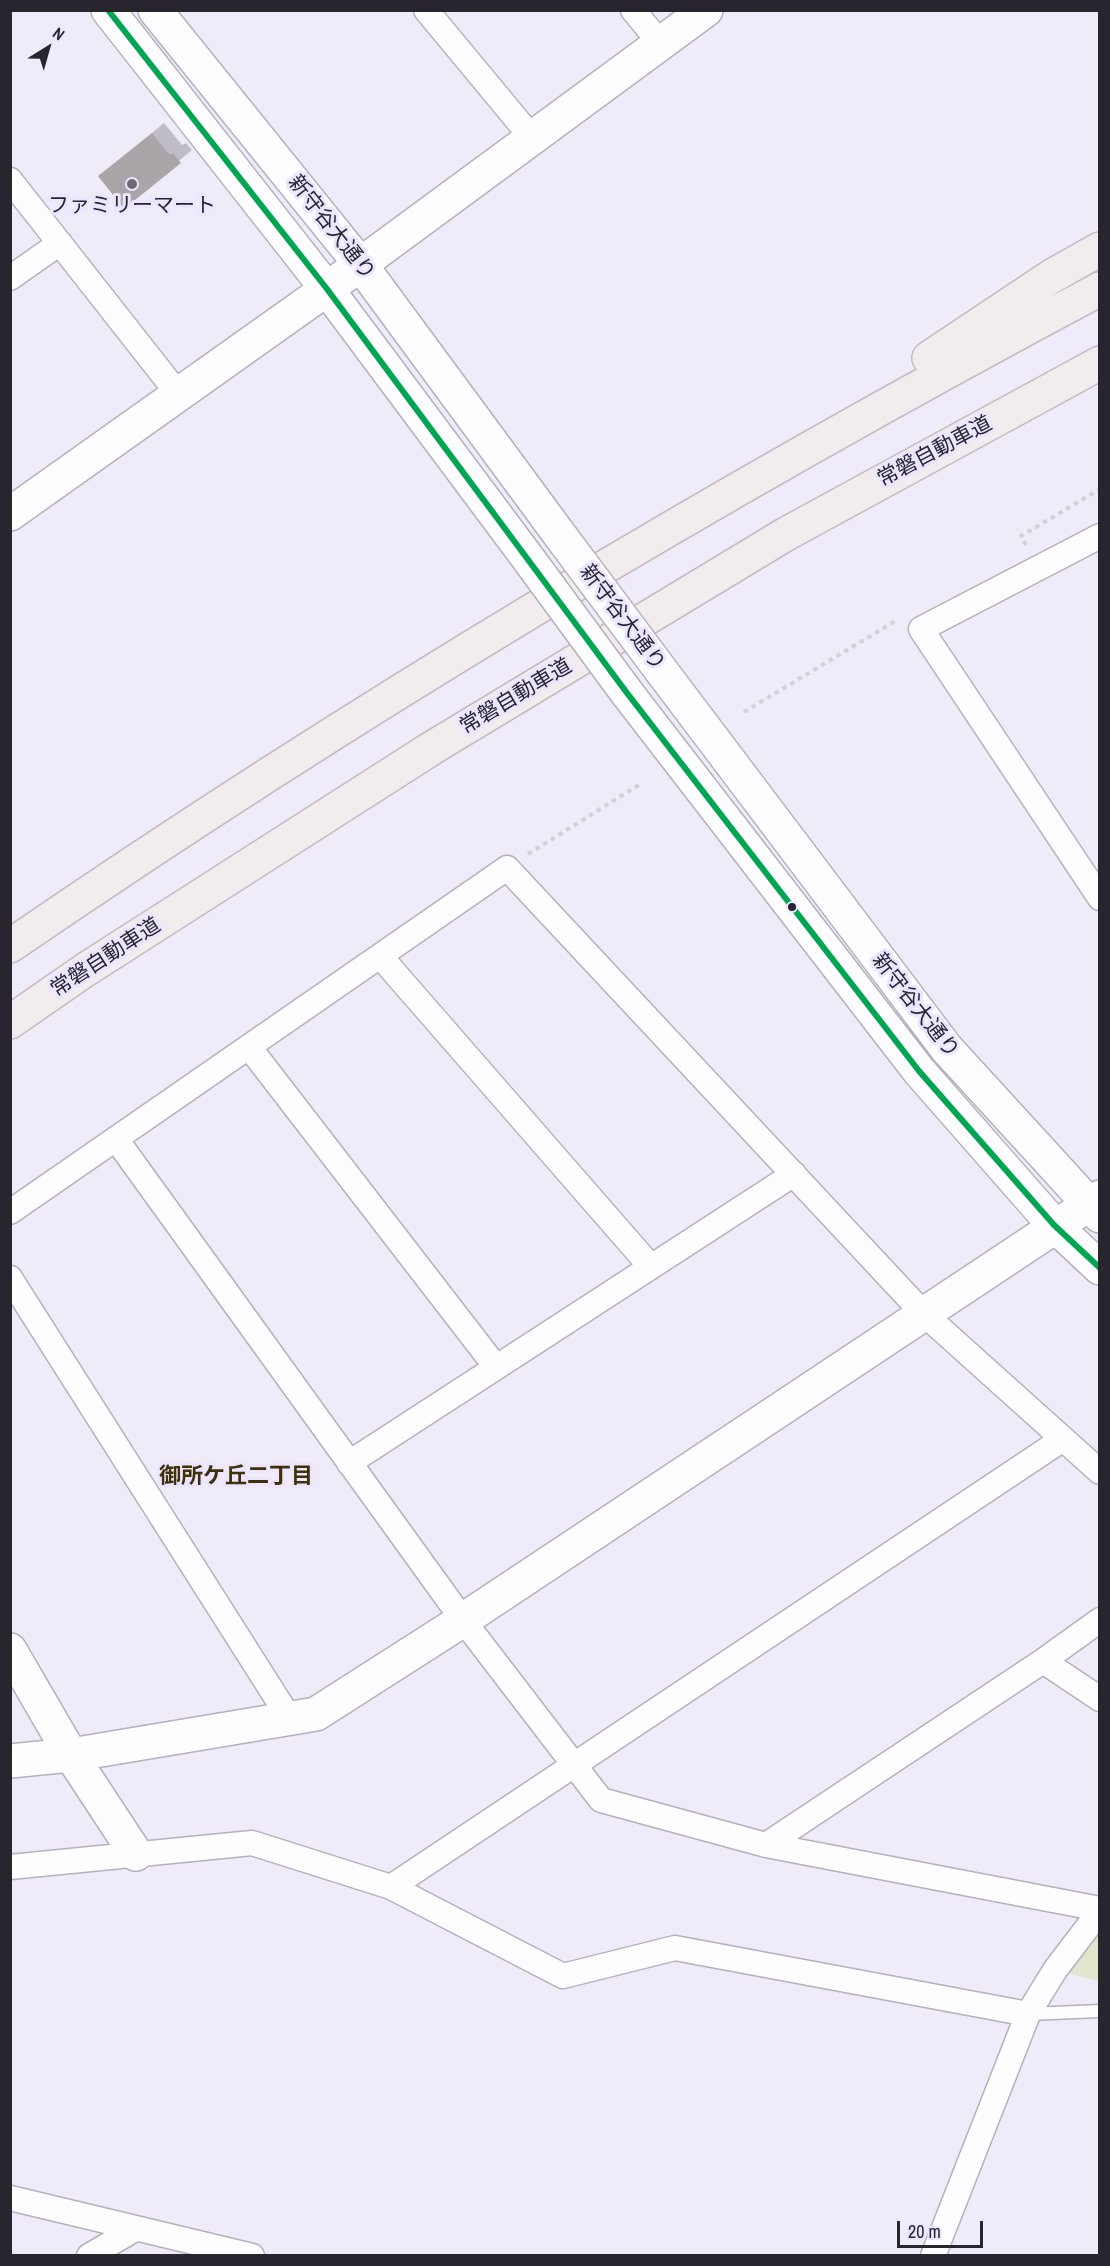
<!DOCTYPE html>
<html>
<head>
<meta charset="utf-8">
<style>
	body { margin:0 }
	#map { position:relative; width:1110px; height:2266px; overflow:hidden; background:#efebf9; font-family:"Archivo Narrow",sans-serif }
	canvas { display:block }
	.frame { position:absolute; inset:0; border:12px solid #28252e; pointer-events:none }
	.north { position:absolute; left:18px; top:18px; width:60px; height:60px; -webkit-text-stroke:4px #ece5ff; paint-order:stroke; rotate:37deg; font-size:16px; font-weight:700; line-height:24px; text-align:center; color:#28252e }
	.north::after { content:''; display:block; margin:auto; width:21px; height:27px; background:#28252e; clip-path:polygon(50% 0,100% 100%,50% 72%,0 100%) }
	.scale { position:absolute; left:897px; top:2221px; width:86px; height:27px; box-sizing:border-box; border:3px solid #28252e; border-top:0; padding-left:8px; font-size:18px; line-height:21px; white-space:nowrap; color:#28252e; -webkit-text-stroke:4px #ece5ff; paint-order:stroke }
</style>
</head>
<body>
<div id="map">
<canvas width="1110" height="2266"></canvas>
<div class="frame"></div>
<div class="north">N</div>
<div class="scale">20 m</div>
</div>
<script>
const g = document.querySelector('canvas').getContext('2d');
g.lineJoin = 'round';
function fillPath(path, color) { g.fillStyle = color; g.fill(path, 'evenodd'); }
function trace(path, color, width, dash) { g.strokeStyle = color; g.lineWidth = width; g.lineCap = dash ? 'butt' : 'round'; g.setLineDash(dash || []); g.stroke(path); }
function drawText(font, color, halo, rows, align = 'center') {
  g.font = font + ' "Archivo Narrow","Noto Sans JP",sans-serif'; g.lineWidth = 6; g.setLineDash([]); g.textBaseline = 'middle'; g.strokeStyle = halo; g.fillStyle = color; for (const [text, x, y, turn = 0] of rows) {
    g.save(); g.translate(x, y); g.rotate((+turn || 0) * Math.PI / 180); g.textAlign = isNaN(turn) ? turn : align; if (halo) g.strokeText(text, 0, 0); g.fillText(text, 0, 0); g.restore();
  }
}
const green = new Path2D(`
	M 1099,1911 L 1099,1981 L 1055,1970 Z`);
const shadow = new Path2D(`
	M 164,123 L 182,145 L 186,143 L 192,150 L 124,206 L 100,176 Z`);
const building = new Path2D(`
	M 152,133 L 170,155 L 173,153 L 181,163 L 124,209 L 98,176 Z`);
const path = new Path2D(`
	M 1026,545 L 1021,536 L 1100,489
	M 744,712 L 897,620
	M 528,854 L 642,783`);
const lane = new Path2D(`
	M 1028,2014 L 1100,2011`);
const street = new Path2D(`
	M 426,10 L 533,139
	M 633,10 L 661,44
	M 10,180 L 179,395
	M 10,278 L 60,243
	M 1100,536 L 921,629 L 1100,898
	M 380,956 L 651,1267
	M 249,1047 L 496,1367
	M 116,1139 L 463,1620 L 601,1800 L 766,1845 L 1100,1909
	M 10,1212 L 507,868 L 923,1313 L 1100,1472
	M 10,1278 L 290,1719
	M 349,1463 L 794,1174
	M 1043,1661 L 1100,1699
	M 766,1845 L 1043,1661 L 1100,1620
	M 10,1867 L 252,1843 L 391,1887 L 563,1976 L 675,1948 L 1028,2014
	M 391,1887 L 1063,1439
	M 10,2198 L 252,2256
	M 89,2256 L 135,2229
	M 933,2256 L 1028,2014 L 1055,1970 L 1100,1911`);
const secondary = new Path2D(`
	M 108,10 L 327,289 L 530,561
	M 155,10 L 360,264 L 562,538
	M 10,514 L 327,289 L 706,10
	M 663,673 L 947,1049 L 1100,1216
	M 627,693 L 919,1071 L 1054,1225 L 1100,1268
	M 10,1650 L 71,1755 L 136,1854
	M 10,1761 L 71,1755 L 316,1714 L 463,1620 L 1100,1197`);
const highway = new Path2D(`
	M 929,358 L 1052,276 L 1100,249
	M 10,946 C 360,706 726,488 1100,289
	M 10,1022 L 85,970 L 432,748 L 786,534 L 1100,363`);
const secondaryBridge = new Path2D(`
	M 562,538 L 663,673
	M 530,561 L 627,693`);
const bus1 = new Path2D(`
	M 108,10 L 327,289 L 627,693 L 919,1071 L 1054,1225 L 1100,1268`);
const markers = [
	[132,184,6,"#6e6a75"],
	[792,907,5,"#28252e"]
];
const poiNames = [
	["ファミリーマート",132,206]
];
const streetNames = [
	["新守谷大通り",331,228,52],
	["常磐自動車道",935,452,-28],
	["新守谷大通り",622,618,53],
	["常磐自動車道",516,697,-31],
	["常磐自動車道",106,958,-33],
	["新守谷大通り",915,1006,52]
];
const neighbourhoodNames = [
	["御所ケ丘二丁目",236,1477]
];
fillPath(green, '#e2e4cd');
fillPath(shadow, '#0003');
fillPath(building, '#aba4a9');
trace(lane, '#b4b1bc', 15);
trace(street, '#b4b1bc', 27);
trace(secondary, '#b4b1bc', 36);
trace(highway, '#c4bbc2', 36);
trace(path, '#d2d1d5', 4, [4.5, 4.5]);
trace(lane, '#fdfcfe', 12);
trace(street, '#fdfcfe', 24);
trace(secondary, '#fdfcfe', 33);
trace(highway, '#f2ecee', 33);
trace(secondaryBridge, '#b4b1bc', 36, []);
trace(secondaryBridge, '#fdfcfe', 33);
trace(bus1, '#00a651', 6);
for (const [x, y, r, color] of markers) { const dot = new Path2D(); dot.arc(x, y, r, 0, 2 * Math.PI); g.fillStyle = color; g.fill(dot); trace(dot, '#ece5ff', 2); }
drawText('21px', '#28252e', '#ece5ff', poiNames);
drawText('21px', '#28252e', '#ece5ff', streetNames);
drawText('bold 22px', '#3f3006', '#ece5ff', neighbourhoodNames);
</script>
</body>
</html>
